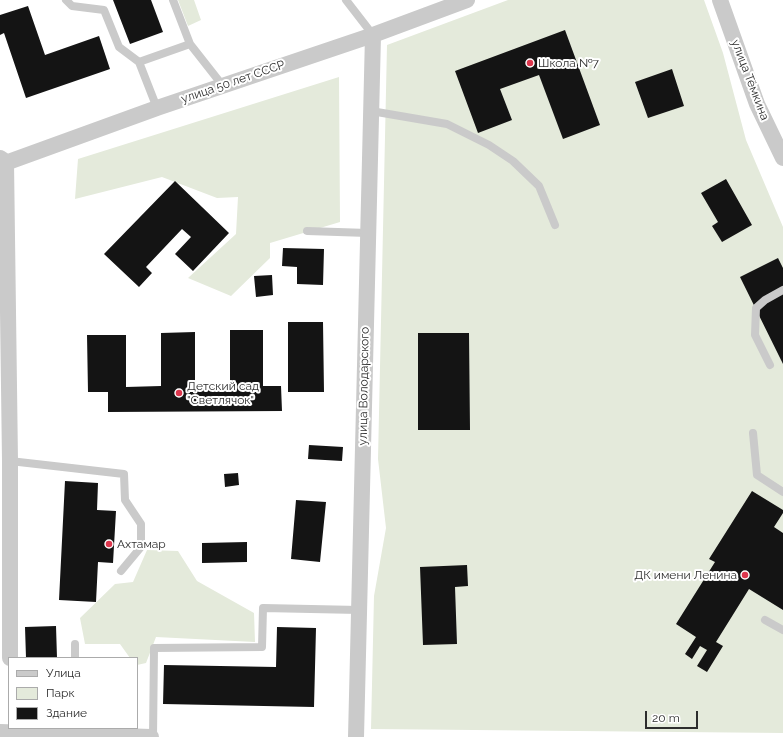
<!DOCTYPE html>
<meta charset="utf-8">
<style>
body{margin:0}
#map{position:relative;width:783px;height:737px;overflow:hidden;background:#fff;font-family:Raleway,sans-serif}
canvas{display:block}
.legend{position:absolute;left:8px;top:657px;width:130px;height:72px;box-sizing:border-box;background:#fff;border:1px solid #ababab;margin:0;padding:5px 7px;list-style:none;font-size:12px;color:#2d2d2d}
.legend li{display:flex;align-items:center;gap:8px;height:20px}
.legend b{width:20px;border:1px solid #ababab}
.scale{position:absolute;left:645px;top:711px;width:53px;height:18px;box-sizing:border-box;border:2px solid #2d2d2d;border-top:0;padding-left:5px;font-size:12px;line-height:14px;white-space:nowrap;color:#2d2d2d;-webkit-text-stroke:3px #fff;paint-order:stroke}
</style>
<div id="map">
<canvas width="783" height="737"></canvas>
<ul class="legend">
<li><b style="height:5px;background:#cacaca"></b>Улица</li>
<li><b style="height:11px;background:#e4eadb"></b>Парк</li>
<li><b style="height:11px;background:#141414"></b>Здание</li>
</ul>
<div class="scale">20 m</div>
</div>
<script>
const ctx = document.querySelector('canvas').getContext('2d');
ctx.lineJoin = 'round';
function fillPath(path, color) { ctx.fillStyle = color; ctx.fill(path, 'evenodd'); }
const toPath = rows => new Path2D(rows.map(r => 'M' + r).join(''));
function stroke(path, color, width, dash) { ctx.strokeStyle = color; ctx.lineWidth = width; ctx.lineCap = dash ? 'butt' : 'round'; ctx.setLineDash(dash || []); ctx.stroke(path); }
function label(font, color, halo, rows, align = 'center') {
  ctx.font = font + ' Raleway,sans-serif'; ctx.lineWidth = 4; ctx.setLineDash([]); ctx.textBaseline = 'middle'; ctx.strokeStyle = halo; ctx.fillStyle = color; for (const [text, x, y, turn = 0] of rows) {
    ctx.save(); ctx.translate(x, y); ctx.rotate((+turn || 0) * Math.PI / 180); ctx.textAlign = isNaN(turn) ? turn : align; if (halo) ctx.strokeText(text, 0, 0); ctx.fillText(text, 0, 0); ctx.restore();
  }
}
fillPath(toPath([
 [178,0,194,0,201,20,188,26],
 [508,0,704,0,723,53,746,140,783,227,783,733,371,729,374,596,386,528,378,459,387,45],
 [339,77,340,222,270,243,270,258,231,296,188,278,236,234,238,197,217,198,162,177,75,199,78,159],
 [147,550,178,551,197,581,254,613,255,642,156,637,146,663,137,665,137,658,130,658,120,644,85,644,80,618,115,584,133,582]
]), '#e4eadb');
fillPath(toPath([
 [113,0,151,0,163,32,130,44],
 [28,6,45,55,99,36,110,69,26,98,4,33,0,35,0,15],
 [565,30,600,125,563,139,539,75,500,89,512,120,478,133,455,71],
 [672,69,684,106,648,118,635,82],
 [726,179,752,225,722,242,712,226,718,222,701,193],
 [175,181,229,233,193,271,175,254,191,237,182,229,146,267,152,273,139,287,104,254],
 [283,248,324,249,323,285,297,284,297,267,282,266],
 [778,258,783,268,783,364,740,277],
 [272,275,273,295,256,297,254,276],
 [288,322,323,322,324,392,288,392],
 [230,330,263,330,263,386,281,386,282,411,108,412,108,392,88,392,87,335,126,335,126,387,161,386,161,333,195,332,195,387,230,387],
 [418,333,469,333,470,430,418,430],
 [309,445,343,447,342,461,308,459],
 [238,473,239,485,225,487,224,474],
 [65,481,98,483,97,510,116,511,113,563,98,562,96,602,59,600],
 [752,491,783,510,783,513,774,527,783,533,783,610,749,589,716,642,723,646,707,672,697,666,707,650,700,646,692,659,685,654,696,637,676,624,715,562,709,559],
 [296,500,326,502,320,562,291,559],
 [247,542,247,562,202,563,202,543],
 [467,565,468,586,455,587,457,644,423,645,420,567],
 [56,626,57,658,26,658,25,627],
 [277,627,316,628,314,707,163,704,164,665,276,667]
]), '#141414');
stroke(toPath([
 [66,0,72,6,104,10,119,47,139,62,157,108],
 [173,0,190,44,223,86],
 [346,0,373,35],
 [139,62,190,44],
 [371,111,447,124,489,145,513,161,539,186,555,225],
 [307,231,368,233],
 [770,365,755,335,756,308,765,300,783,290],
 [753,433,757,475,783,492],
 [10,461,124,474,125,500,141,524,141,547,121,571],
 [765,620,783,630],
 [75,644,75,658],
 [153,737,154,648,262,647,263,608,359,610]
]), '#cacaca', 8);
stroke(toPath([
 [720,0,757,104,783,158],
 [0,158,6,162,10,461,10,658],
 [0,165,157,108,373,35,467,0],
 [0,732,151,737],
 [356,737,373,35]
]), '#cacaca', 16);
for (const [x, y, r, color] of [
 [530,63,4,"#dd364d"],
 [179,393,4,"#dd364d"],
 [109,544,4,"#dd364d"],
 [745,575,4,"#dd364d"]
]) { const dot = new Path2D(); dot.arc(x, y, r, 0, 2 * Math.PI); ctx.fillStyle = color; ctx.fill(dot); stroke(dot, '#fff', 1.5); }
label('12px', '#2d2d2d', '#fff', [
 ["Школа №7",538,63],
 ["Детский сад",187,386],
 ["\"Светлячок\"",187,400],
 ["Ахтамар",117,544],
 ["ДК имени Ленина",737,575,"right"]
], 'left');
label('12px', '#2d2d2d', '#fff', [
 ["улица Тёмкина",750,80,69],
 ["улица 50 лет СССР",233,82,-19],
 ["улица Володарского",364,386,-89]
]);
</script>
